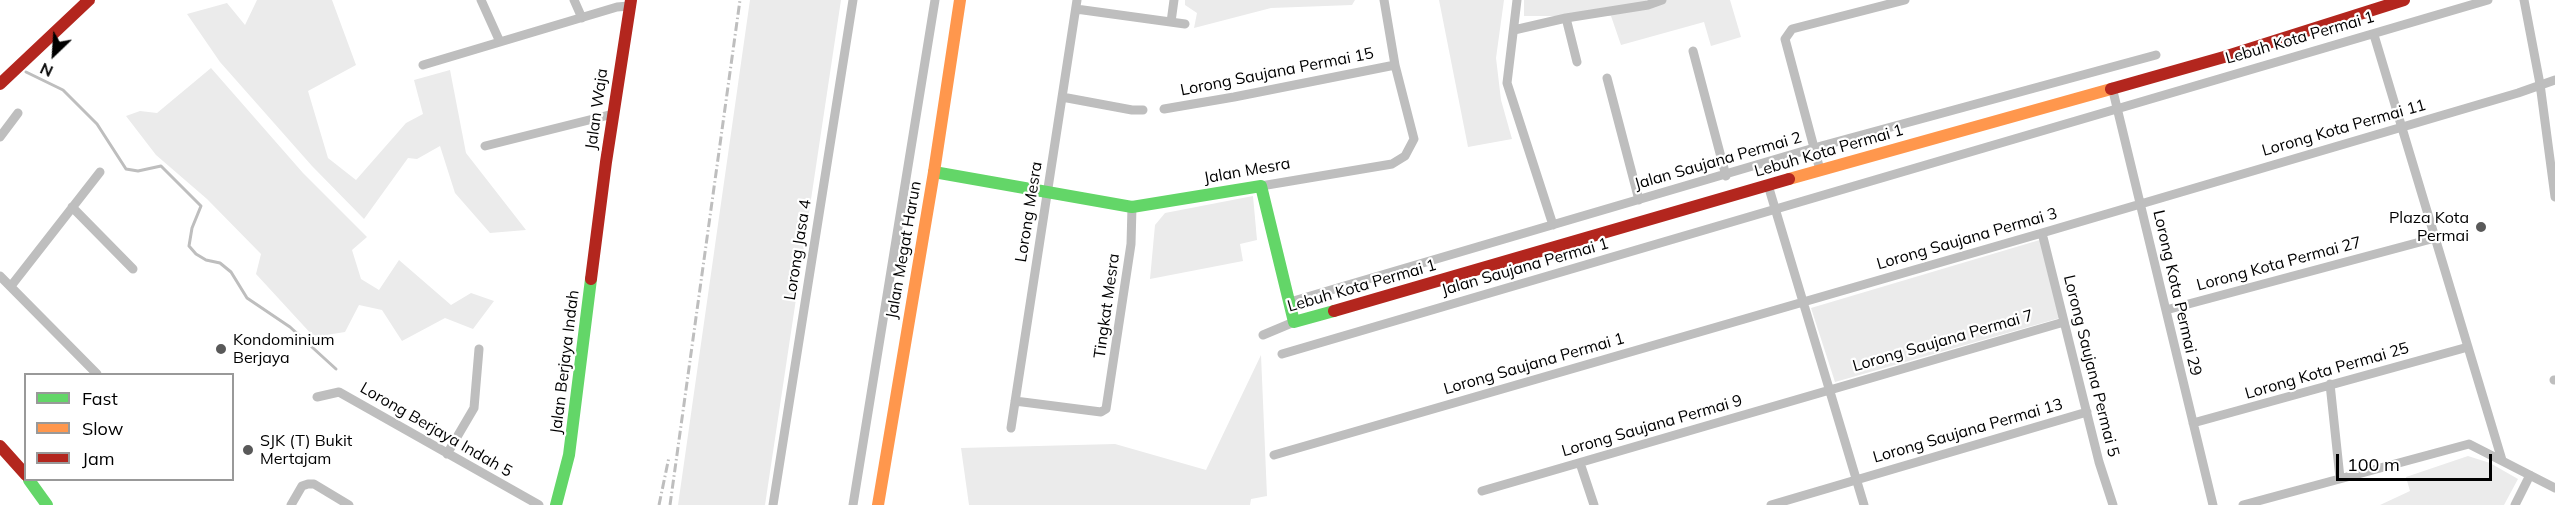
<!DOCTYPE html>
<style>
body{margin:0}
#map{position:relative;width:2555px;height:505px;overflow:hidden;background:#fff;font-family:Mulish,sans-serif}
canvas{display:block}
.legend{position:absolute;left:24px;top:373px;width:210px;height:108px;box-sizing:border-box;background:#fff;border:2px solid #999;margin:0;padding:8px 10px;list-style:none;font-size:18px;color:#000}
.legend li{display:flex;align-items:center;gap:12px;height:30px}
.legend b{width:30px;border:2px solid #999}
.north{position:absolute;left:24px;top:24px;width:60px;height:60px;-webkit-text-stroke:4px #fff;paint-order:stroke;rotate:205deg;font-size:16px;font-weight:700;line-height:24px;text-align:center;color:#000}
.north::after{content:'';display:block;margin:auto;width:21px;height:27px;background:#000;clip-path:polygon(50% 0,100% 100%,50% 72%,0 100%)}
.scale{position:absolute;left:2336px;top:454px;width:156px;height:27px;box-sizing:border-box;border:3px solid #000;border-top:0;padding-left:8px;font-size:18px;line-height:21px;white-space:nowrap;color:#000;-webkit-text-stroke:4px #fff;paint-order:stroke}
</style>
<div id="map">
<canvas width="2555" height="505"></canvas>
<ul class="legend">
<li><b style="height:8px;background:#63d668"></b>Fast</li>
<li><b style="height:8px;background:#ff974d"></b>Slow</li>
<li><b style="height:8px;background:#b3261e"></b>Jam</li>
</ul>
<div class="north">N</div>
<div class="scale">100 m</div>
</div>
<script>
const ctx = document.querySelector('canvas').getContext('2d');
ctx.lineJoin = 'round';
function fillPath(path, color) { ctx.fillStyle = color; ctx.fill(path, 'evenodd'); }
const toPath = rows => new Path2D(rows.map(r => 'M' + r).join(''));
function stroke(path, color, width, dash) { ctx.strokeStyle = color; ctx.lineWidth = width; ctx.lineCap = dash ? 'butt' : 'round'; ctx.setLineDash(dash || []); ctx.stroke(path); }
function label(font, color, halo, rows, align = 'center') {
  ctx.font = font + ' Mulish,sans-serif'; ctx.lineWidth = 4.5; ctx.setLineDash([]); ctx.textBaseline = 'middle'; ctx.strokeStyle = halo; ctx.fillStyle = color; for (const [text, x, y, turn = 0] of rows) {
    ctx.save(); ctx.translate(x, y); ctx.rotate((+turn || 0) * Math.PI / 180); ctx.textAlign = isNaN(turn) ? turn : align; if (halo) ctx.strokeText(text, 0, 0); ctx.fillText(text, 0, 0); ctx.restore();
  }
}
fillPath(toPath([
 [257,0,332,0,356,65,308,91,328,158,356,180,406,123,423,114,414,80,450,70,466,153,526,230,490,233,455,193,440,146,417,159,408,158,364,219,312,166,220,62,187,14,227,3,245,25],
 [750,0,841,0,765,505,678,505],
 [1185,0,1355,0,1352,5,1271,8,1194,28,1197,13,1185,5],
 [1439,0,1504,0,1496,58,1501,100,1512,139,1468,147],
 [1524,0,1730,0,1741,37,1711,46,1704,22,1621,45,1611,16,1524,16],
 [211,68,303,173,367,237,352,250,361,279,379,290,399,260,451,305,471,293,494,301,473,329,445,318,402,341,382,310,359,305,345,332,314,337,256,274,261,254,207,199,156,155,126,116,140,111,157,113],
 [1253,196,1257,240,1240,244,1243,261,1150,279,1155,225,1165,213],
 [2043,239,2067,316,1835,382,1811,308],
 [1261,355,1267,496,1251,499,1250,505,969,505,961,448,1115,444,1206,470],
 [2468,456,2490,463,2518,479,2504,505,2380,505,2410,491,2406,477]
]), '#ebebeb');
stroke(toPath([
 [26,72,63,90,97,124,126,169,138,171,161,166,201,206,192,228,189,246,196,254,206,260,220,263,231,272,247,298,290,327,336,369]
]), '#bebebe', 3);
stroke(toPath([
 [481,0,500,42],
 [574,0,582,18],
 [1517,0,1507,83,1553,225],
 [2524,0,2540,84,2555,197],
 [1076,9,1185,24],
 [1566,18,1648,5,1662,0],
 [1171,22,1174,0],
 [1514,30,1566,18,1577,62],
 [2374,35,2502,460],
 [1693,51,1726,176],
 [423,65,617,7,629,6],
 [1607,78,1639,200],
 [2112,87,2213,505],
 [1062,97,1132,110,1143,110],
 [1164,109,1234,97,1395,65],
 [0,137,18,113],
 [485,146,613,114],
 [1820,170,1785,39,1792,29,1905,0],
 [1768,185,1864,505],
 [1261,186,1392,164,1405,156,1414,139,1395,65,1384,0],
 [72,207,133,269],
 [2042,233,2099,462,2113,505],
 [0,276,97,374],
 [11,286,100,172],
 [1290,302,1814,148,2156,55],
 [2166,310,2435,238],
 [1263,335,1294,322],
 [1282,354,2488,0],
 [2554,380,2555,380],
 [2330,384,2340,478],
 [317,397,339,392,539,505],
 [1015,401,1101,412,1106,409,1131,244,1132,207],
 [2193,423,2468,347],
 [1011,428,1077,0],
 [447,454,474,408,479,349],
 [1274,455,2042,233,2518,93,2555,80],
 [1580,463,1594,505],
 [1482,491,2064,322],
 [291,505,302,486,308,484,314,484,349,505],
 [773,505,853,0],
 [853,505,935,0],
 [1771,505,2087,412],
 [2243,505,2469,444,2555,488],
 [2515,505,2530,475]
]), '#bebebe', 9);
stroke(toPath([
 [934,172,1132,207,1261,186,1294,322,1334,311],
 [29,480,47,505],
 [556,505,569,455,591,279]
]), '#63d668', 12);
stroke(toPath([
 [1789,179,2111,89],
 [878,505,934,172,960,0]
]), '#ff974d', 12);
stroke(toPath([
 [0,84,89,0],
 [2111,89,2224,57,2404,0],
 [591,279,606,162,631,0],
 [1334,311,1789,179],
 [0,446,26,475]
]), '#b3261e', 12);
stroke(toPath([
 [659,505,669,457],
 [670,505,740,0]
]), '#bebebe', 3, [9, 3, 1.5, 3]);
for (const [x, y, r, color] of [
 [2481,227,6,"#595959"],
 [221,349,6,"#595959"],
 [248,450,6,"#595959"]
]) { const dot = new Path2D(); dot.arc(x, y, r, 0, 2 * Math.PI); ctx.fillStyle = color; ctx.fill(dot); stroke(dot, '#fff', 2); }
label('16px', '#000', '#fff', [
 ["Lebuh Kota Permai 1",2300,38,-16],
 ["Lorong Saujana Permai 15",1277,72,-11],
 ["Jalan Waja",597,109,-82],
 ["Lorong Kota Permai 11",2344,128,-16],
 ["Lebuh Kota Permai 1",1829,151,-16],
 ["Jalan Saujana Permai 2",1718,161,-16],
 ["Jalan Mesra",1247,171,-10],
 ["Lorong Mesra",1029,212,-81],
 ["Lorong Saujana Permai 3",1967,239,-16],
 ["Lorong Jasa 4",798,250,-81],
 ["Jalan Megat Harun",904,250,-80],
 ["Lorong Kota Permai 27",2279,264,-15],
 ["Jalan Saujana Permai 1",1525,267,-16],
 ["Lebuh Kota Permai 1",1362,286,-16],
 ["Lorong Kota Permai 29",2177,293,77],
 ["Tingkat Mesra",1107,306,-82],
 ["Lorong Saujana Permai 7",1943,341,-16],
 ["Jalan Berjaya Indah",565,362,-83],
 ["Lorong Saujana Permai 1",1534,364,-16],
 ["Lorong Saujana Permai 5",2091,366,76],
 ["Lorong Kota Permai 25",2327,371,-16],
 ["Lorong Saujana Permai 9",1652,426,-16],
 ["Lorong Berjaya Indah 5",436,430,30],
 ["Lorong Saujana Permai 13",1968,431,-16]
]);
label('16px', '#000', '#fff', [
 ["Plaza Kota",2469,218,"right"],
 ["Permai",2469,236,"right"],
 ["Kondominium",233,340],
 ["Berjaya",233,358],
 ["SJK (T) Bukit",260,441],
 ["Mertajam",260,459]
], 'left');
</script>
